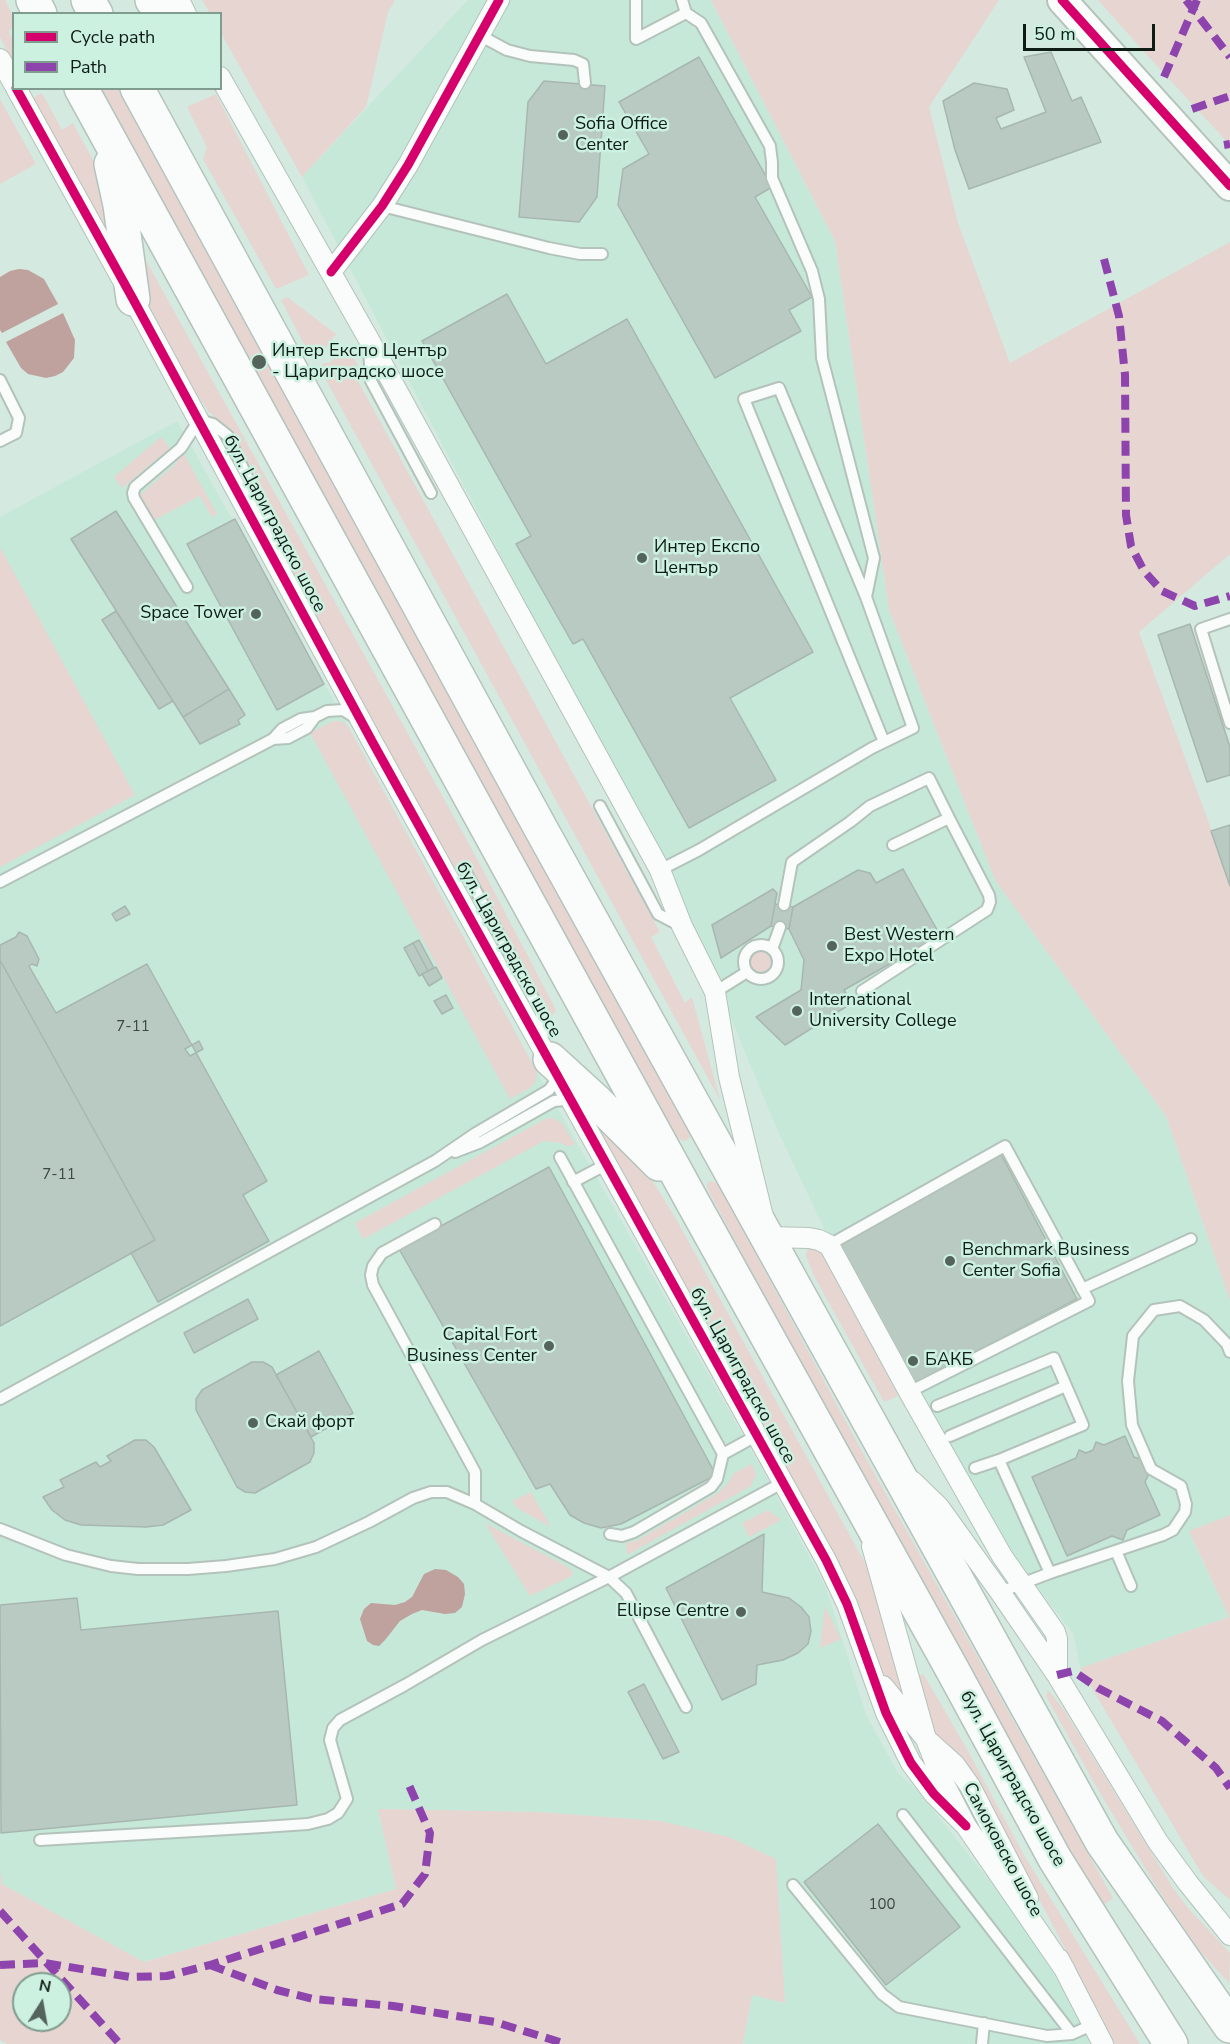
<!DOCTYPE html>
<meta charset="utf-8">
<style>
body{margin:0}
#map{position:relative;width:1230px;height:2044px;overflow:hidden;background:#d4e9df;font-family:"Nunito Sans",sans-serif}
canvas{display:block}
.legend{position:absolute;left:12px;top:12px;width:210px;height:78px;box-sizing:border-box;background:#ccf1e0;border:2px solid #809c8f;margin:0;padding:8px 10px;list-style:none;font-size:18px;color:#0f1c16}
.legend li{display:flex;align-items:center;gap:12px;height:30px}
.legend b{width:30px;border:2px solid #809c8f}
.north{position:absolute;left:12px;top:1972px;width:60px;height:60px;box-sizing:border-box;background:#ccf1e0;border:2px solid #809c8f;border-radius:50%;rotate:11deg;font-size:16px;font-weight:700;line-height:24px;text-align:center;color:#0f1c16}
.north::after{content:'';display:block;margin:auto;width:21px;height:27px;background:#54645c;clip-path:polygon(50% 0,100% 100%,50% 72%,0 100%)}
.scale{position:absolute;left:1023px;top:24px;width:132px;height:27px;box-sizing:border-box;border:3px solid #0f1c16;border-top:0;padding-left:8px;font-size:18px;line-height:21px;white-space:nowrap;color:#0f1c16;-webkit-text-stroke:4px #ccf1e0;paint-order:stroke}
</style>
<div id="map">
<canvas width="1230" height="2044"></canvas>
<ul class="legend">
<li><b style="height:8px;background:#d6006c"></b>Cycle path</li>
<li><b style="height:8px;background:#8e44ad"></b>Path</li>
</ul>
<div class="north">N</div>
<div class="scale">50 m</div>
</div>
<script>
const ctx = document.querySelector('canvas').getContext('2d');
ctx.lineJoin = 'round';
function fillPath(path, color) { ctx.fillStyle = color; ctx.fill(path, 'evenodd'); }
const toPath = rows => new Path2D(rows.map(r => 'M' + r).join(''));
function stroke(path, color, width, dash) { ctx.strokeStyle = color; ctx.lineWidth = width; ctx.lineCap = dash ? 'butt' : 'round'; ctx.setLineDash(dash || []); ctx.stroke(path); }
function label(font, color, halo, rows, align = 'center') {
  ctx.font = font + ' "Nunito Sans",sans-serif'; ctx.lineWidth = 5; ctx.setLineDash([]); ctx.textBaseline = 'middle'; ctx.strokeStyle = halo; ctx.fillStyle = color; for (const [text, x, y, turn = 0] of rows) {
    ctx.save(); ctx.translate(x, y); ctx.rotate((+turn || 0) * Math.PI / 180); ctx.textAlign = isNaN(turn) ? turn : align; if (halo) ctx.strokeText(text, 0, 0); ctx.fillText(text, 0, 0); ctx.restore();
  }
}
fillPath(toPath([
 [468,0,711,0,835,241,889,610,995,880,1166,1116,1230,1301,1230,1515,1189,1532,1229,1617,1080,1668,1074,1635,1021,1566,830,1241,777,1129,684,905,302,177],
 [177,421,348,726,537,1072,767,1478,826,1588,866,1715,898,1773,917,1790,1020,1919,1075,2009,1090,2044,743,2044,752,1995,785,2003,660,1821,538,1812,378,1809,396,1889,143,1962,2,1884,0,1868,0,517]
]), '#c6e8d9');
fillPath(toPath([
 [0,0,5,0,13,16,13,27,9,31,13,40,13,62,0,37],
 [202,0,395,0,388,12,366,107,302,177,221,33,220,14,210,13],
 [711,0,999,0,929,107,958,223,1010,363,1230,242,1230,554,1139,632,1230,881,1230,1301,1166,1116,995,880,889,610,835,241],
 [1098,0,1230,0,1230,145,1147,55],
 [100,89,118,89,690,1130,691,1135,687,1140,683,1141,677,1137],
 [42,93,62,130,73,123,103,179,114,244,83,192,33,98],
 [216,94,309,275,276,289,203,159,207,147,187,107],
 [0,99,36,164,0,184],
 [143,255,475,855,556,1010,551,1018,471,869,458,876,288,565,256,475,231,431,209,412,180,370,150,314,142,279],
 [287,297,336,334,314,363,281,300],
 [341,350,350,351,357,363,359,383,660,932,651,937,685,1003,692,997,720,1100,322,373,320,367,324,363,330,363],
 [161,437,170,448,122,488,114,477],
 [183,452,217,514,212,517,200,496,154,520,139,496,177,463,176,459],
 [0,547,135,795,0,867],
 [333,721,341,721,348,726,537,1072,536,1081,530,1088,510,1099,310,733],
 '750 961a11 11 0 1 1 22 0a11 11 0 1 1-22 0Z',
 [590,1108,621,1141,655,1185,676,1219,871,1574,905,1701,896,1699,602,1135],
 [553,1118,562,1123,575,1144,569,1147,561,1143,544,1141,363,1239,355,1223,545,1119],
 [711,1181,718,1184,859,1446,1113,1898,1102,1906,1060,1835,798,1359,707,1188,707,1184],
 [808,1246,821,1250,827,1257,898,1396,884,1402,814,1276,806,1256],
 [752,1464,756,1474,751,1486,627,1555,626,1543,636,1541,718,1493,729,1482,734,1473],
 [531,1492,551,1527,517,1508,512,1501],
 [768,1510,781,1520,749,1537,742,1523],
 [1230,1515,1230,1900,1203,1876,1080,1668,1229,1617,1189,1531],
 [485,1523,568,1567,573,1572,572,1576,530,1596],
 [825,1606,841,1639,820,1648],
 [921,1674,924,1675,964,1744,1025,1857,1140,2044,1115,2044,980,1786,931,1730,918,1679],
 [1048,1690,1064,1710,1173,1888,1188,1908,1230,1953,1229,1983,1199,1950,1157,1888,1093,1781,1046,1696],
 [378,1809,538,1812,660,1821,729,1837,776,1859,785,2003,752,1995,743,2044,7,2044,0,2040,0,1868,2,1884,144,1962,396,1889],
 [24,1984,60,1984,60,2020,24,2020]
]), '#e7d5d1');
fillPath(toPath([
 [19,269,28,270,44,279,58,304,2,333,0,330,0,277,10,271],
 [63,313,75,340,74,358,63,372,55,376,46,378,28,374,21,368,6,342],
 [435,1569,446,1570,458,1577,464,1584,465,1594,462,1607,455,1613,445,1614,422,1610,412,1614,400,1621,385,1640,379,1646,373,1645,367,1641,360,1619,364,1609,371,1603,395,1605,405,1602,412,1597,424,1574]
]), '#bfa19e');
const building = toPath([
 [1051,52,1072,101,1081,97,1101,142,969,189,955,150,943,101,974,83,1007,89,1014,110,996,118,1001,129,1046,112,1024,57,1051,52],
 [699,57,772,187,755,197,812,297,789,310,801,331,715,378,618,205,623,169,649,154,619,102,699,57],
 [544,81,605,86,597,197,579,222,519,217,528,102,544,81],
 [507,294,546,364,627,319,813,652,730,698,776,780,689,828,583,639,573,644,516,544,531,536,422,341,507,294],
 [116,511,229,689,183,717,71,539,116,511],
 [235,519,324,684,277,710,187,544,235,519],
 [116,611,173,701,159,709,102,620,116,611],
 [1190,624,1230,747,1230,775,1207,782,1158,635,1190,624],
 [229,689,245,715,238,720,240,724,200,744,183,717,229,689],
 [1230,825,1230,886,1211,831,1230,825],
 [903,869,940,935,844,990,852,1003,785,1045,756,1017,801,990,804,960,789,929,793,907,858,870,870,873,876,883,903,869],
 [773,889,777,893,771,926,721,958,712,925,773,889],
 [775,904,793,907,789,929,771,926,775,904],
 [125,906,130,914,116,921,112,914,125,906],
 [19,932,27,936,39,959,37,966,32,964,29,966,56,1013,147,964,267,1181,243,1195,269,1241,158,1302,131,1253,155,1240,0,960,0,945,16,937,19,932],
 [419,940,434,968,428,971,413,943,419,940],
 [413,943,428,971,419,976,404,948,413,943],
 [0,960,155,1240,0,1326,0,960],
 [436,967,442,978,429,986,422,974,436,967],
 [446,995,453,1008,442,1014,434,1001,446,995],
 [199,1041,203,1049,190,1056,185,1049,199,1041],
 [1001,1154,1077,1299,910,1386,835,1245,1001,1154],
 [549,1167,716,1475,621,1524,601,1528,584,1523,570,1515,550,1484,536,1489,399,1249,549,1167],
 [248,1299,258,1319,194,1353,184,1333,248,1299],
 [319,1351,353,1413,311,1437,276,1375,319,1351],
 [252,1362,263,1362,272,1367,314,1443,314,1453,310,1462,255,1493,245,1492,237,1487,196,1410,196,1399,202,1390,252,1362],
 [1125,1436,1134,1457,1140,1459,1148,1476,1145,1482,1160,1515,1127,1530,1123,1540,1112,1536,1067,1556,1032,1477,1076,1458,1079,1450,1086,1453,1093,1450,1096,1442,1104,1445,1125,1436],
 [135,1440,146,1440,154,1447,191,1510,163,1525,146,1527,81,1525,65,1520,52,1510,43,1497,64,1487,60,1480,96,1462,100,1467,111,1461,107,1456,135,1440],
 [764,1534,762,1592,789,1598,801,1607,809,1617,811,1631,808,1644,798,1653,783,1660,757,1665,756,1684,722,1700,666,1588,764,1534],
 [77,1598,81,1630,278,1611,297,1805,1,1833,0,1605,77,1598],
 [644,1684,679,1752,663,1759,628,1692,644,1684],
 [878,1824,960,1927,886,1985,804,1882,878,1824]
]);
fillPath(building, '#b9cac2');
stroke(building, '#a7b7b0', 1.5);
const lane = toPath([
 [636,0,636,39,686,13,682,0],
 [481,36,507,50,530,56,574,60,583,64,585,83],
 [382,206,549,248,580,254,602,254],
 [369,349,371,381,431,493],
 [0,380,19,418,16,433,0,441],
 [187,587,134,498,133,493,135,487,181,448,199,420,213,424,228,436,288,565],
 [866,597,779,388,744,399,884,742],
 [1230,619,1201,629,1230,723],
 [273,739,282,729,301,719,315,717,327,711,343,710,356,718],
 [600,806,658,914,681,926],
 [660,870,699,850,872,748,913,728,866,597,874,558,822,358,819,299,812,271,772,178,772,162,770,146,701,23,686,13],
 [467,874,541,1013,543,1040],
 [0,882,273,739,288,738,307,728,315,717],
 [784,905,792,862,850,822,870,806,929,778,949,818,893,845],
 '744 962a17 17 0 1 1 34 0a17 17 0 1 1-34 0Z',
 [772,949,780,927],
 [862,991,987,910,990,902,989,895,949,818],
 [715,992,747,972],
 [455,1152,481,1142,554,1101,565,1100,572,1104],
 [560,1157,723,1454,756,1436],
 [573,1182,607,1164],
 [435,1224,382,1253,373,1266,371,1275,373,1285,475,1472,475,1504],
 [829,1245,1005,1146,1089,1301,909,1392],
 [1082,1289,1191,1239],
 [0,1399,435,1161,476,1133,549,1090,555,1082,556,1075],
 [937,1406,1054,1358,1083,1425,999,1460,1050,1573,1000,1592],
 [950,1436,1066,1386],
 [975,1468,999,1460],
 [0,1529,66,1555,111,1566,138,1569,188,1569,226,1566,275,1559,316,1547,369,1522,413,1498,431,1492,447,1492,475,1504,521,1531,609,1577,782,1483],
 [610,1534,622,1536,634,1532,711,1487,717,1479,723,1454],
 [1116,1551,1131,1586],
 [1050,1573,1163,1535,1173,1530,1185,1512,1186,1504,1181,1486,1151,1469,1132,1425,1128,1381,1133,1336,1154,1310,1180,1306,1204,1320,1227,1344,1230,1352],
 [903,1815,1072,2034],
 [40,1840,263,1827,308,1824,328,1819,338,1813,347,1799,330,1740,333,1728,340,1720,405,1685,482,1640,609,1577,626,1593,686,1707],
 [793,1885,882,1994,899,2007,1047,2036,1072,2034,1094,2024],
 [982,2044,984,2023]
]);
const street = toPath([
 [179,0,186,14],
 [0,59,14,84],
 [220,77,368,338,660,870,682,926,715,992,729,1077,768,1237,809,1238,819,1240,829,1245,909,1392,1002,1556,1055,1632,1057,1639,1057,1675],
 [16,88,133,299,373,743,826,1560,847,1604,886,1713,911,1763,934,1794,966,1826],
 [331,272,382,206,408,165,499,0],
 [912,1481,939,1507,1000,1592,1057,1675,1158,1842,1188,1883,1230,1935],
 [872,1546,926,1739,942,1780,966,1826,1065,1970],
 [883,1686,926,1739,955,1765,970,1786,1028,1898],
 [1059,1959,1103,2044]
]);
const secondary = toPath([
 [1062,0,1230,186]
]);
const highway = toPath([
 [33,0,40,14],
 [88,0,96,14],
 [152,0,167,14],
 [81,88,692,1201,952,1669,1055,1859,1171,2044],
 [137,88,541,829,1102,1842,1230,2026],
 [111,164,120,205,133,299],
 [550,1059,596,1101,659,1164]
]);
stroke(lane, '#b3c3bb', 14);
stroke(street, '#b3c3bb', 22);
stroke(secondary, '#b3c3bb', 32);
stroke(highway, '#b3c3bb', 36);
stroke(lane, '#f9fcfa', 10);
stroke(street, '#f9fcfa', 20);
stroke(secondary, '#f9fcfa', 28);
stroke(highway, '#f9fcfa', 33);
stroke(toPath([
 [1186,0,1230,57],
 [1164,77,1197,0],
 [1192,109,1230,96],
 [1224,145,1230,144],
 [1104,259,1119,316,1125,375,1126,515,1131,546,1144,571,1162,591,1195,606,1230,596],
 [1057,1675,1073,1671,1098,1688,1162,1721,1216,1768,1230,1788],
 [0,1911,120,2044],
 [0,1965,45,1963,130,1977,167,1976,210,1965,402,1904,425,1874,430,1833,408,1783],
 [210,1965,277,1990,313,1999,393,2006,495,2022,566,2044]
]), '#8e44ad', 8, [15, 8]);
stroke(toPath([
 [1062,0,1230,186],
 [16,88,133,299,373,743,826,1560,847,1604,886,1713,911,1763,934,1794,966,1826],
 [331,272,382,206,408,165,499,0]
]), '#d6006c', 9);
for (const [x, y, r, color] of [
 [563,135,6,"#54645c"],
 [259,362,8,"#54645c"],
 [642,558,6,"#54645c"],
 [256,614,6,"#54645c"],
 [832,946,6,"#54645c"],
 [797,1011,6,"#54645c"],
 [950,1261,6,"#54645c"],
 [549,1346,6,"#54645c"],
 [913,1361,6,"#54645c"],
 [253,1423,6,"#54645c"],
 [741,1612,6,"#54645c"]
]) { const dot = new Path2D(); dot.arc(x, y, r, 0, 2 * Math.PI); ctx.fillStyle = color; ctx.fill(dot); stroke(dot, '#ccf1e0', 2); }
label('15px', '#3a4841', null, [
 ["7-11",133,1027],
 ["7-11",59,1175],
 ["100",882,1905]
]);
label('18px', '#0f1c16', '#ccf1e0', [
 ["Sofia Office",575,125],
 ["Center",575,146],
 ["Интер Експо Център",272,352],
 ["- Цариградско шосе",272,373],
 ["Интер Експо",654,548],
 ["Център",654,569],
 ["Space Tower",244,614,"right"],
 ["Best Western",844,936],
 ["Expo Hotel",844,957],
 ["International",809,1001],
 ["University College",809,1022],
 ["Benchmark Business",962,1251],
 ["Center Sofia",962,1272],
 ["Capital Fort",537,1336,"right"],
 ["Business Center",537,1357,"right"],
 ["БАКБ",925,1361],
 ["Скай форт",265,1423],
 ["Ellipse Centre",729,1612,"right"]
], 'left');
label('18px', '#0f1c16', '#ccf1e0', [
 ["бул. Цариградско шосе",274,524,62],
 ["бул. Цариградско шосе",508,950,61],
 ["бул. Цариградско шосе",742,1376,61],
 ["бул. Цариградско шосе",1012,1779,61],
 ["Самоковско шосе",1002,1850,62]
]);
</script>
